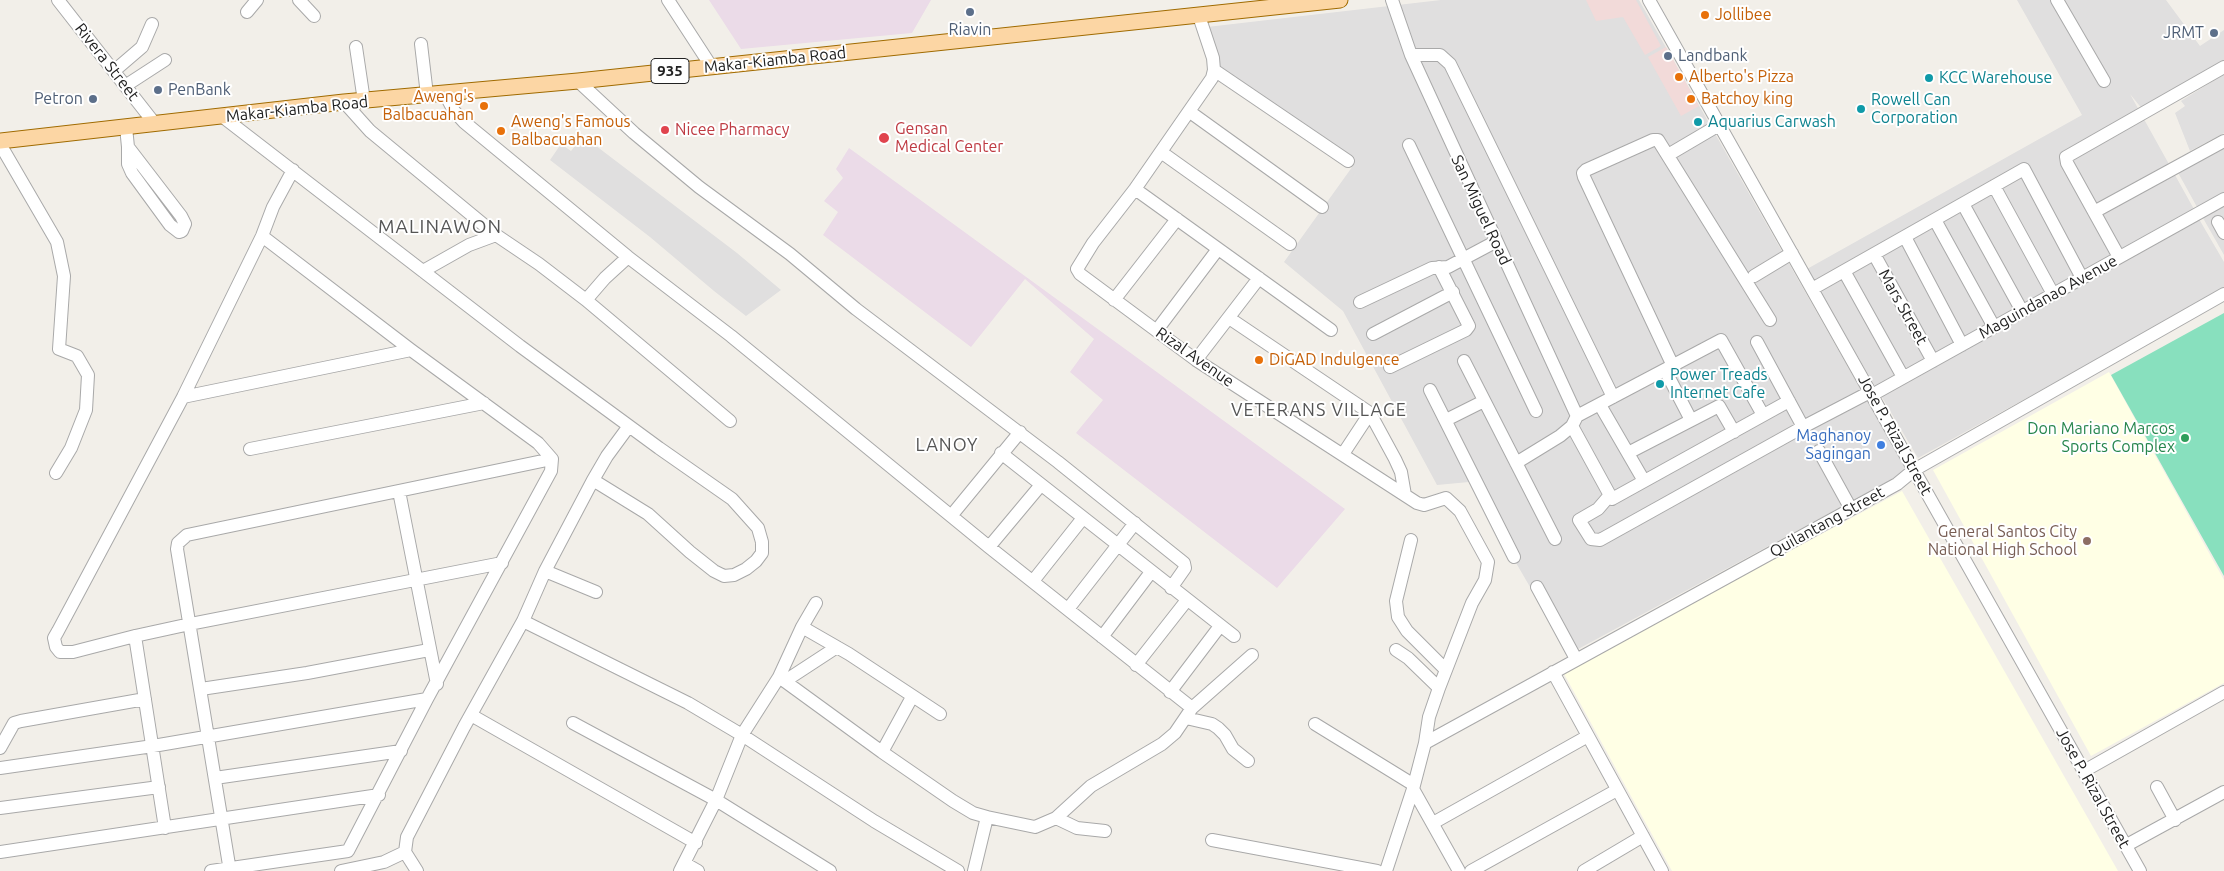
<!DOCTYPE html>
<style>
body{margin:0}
canvas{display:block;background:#f2efe9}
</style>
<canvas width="2224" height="871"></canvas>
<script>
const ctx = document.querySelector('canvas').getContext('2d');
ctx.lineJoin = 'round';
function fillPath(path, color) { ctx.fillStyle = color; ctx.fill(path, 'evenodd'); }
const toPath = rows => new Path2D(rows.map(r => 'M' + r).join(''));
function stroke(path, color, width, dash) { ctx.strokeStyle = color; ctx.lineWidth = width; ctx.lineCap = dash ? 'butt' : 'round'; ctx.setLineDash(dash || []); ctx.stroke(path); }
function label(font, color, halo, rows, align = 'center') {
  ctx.font = font + ' Ubuntu,sans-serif'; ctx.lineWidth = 4; ctx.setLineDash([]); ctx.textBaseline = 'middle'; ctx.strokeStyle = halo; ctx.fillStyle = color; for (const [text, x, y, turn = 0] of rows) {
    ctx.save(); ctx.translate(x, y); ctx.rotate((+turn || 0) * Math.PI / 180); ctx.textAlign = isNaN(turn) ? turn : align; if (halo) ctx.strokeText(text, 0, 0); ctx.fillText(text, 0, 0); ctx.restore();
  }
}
fillPath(toPath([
 [1441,0,1639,0,1907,471,1569,654,1469,482,1437,485,1343,311,1284,262,1355,163,1219,69,1207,27],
 [2017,0,2166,0,2200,46,2224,30,2224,72,2143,110,2130,94,2195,211,1875,386,1807,269,2082,115],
 [2224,74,2224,133,2190,151,2175,113,2185,106,2181,101],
 [583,136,737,253,781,290,746,316,714,291,650,237,550,160,561,144,571,151],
 [2224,143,2224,192,2197,207,2176,169],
 [2224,197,2224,255,2199,211],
 [2199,219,2224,262,2224,289,1918,458,1880,394]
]), '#e0dfdf');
fillPath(toPath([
 [1586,0,1636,0,1661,46,1645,55,1623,17,1596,21],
 [1666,47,1699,106,1681,116,1648,57]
]), '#f2dad9');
fillPath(toPath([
 [709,0,931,0,912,33,741,49],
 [849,148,1345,509,1277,588,1076,433,1103,400,1070,372,1094,339,1025,279,971,347,823,235,838,212,824,201,843,178,836,169]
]), '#ebdbe8');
fillPath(toPath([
 [2109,372,2224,580,2224,683,2091,756,1933,470],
 [1902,491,2118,871,1672,871,1563,672]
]), '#ffffe5');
fillPath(toPath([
 [2224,313,2224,576,2111,375]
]), '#88e0be');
const minor = toPath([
 [58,0,155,124],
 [299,0,314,16],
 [668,0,711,66],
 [1392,0,1411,55,1577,416],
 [1649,0,2140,871],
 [2057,0,2104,81],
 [247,12,257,0],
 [1199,16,1213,58,1214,70,1212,78,1135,189,1093,243,1077,269,1080,274,1196,360,1417,503,1424,505,1446,498,1460,511,1488,562,1485,580,1472,603,1439,688,1429,717,1425,743,1413,789,1386,871],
 [421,44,427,95],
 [356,47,364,101],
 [1411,55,1440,55,1450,64,1613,397],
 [1214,70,1348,161],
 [114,71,142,47,152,24],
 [578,81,634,133,699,187,790,254,856,309,1058,462,1184,563,1185,568,1171,588],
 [125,86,165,60],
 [445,94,454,111,464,122,628,257,731,336,989,547,1192,708],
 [344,102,370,131,496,235,539,264,586,300],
 [1190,112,1322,207],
 [223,117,520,346,659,448,732,499,758,528,762,542,762,553,756,561,746,569,734,575,724,576,714,571,690,552,648,514,593,480],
 [126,127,128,147,181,216,185,224,182,231,179,232,170,225,132,173,128,164,128,147],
 [0,144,57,242,64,276,59,349,77,356,88,375,86,410,71,448,56,473],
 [1409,145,1536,411],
 [1161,152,1290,244],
 [1668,155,1719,125],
 [293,170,273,207,262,236,183,397,58,631,54,638,56,647,60,652,73,652,135,636,190,624,502,563],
 [1994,186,2053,294],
 [1135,189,1331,330],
 [1963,204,2022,311],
 [2094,212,2224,141],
 [1935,220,1994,327],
 [2218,222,2224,233],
 [1905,237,1962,345],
 [1874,254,1933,361],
 [628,257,605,278,586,300,730,421],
 [2119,257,2067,163,2066,157,2224,67],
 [423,271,469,245,496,235],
 [1844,271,1903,377],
 [1754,276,1792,253],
 [1812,289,2024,169,2082,278],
 [1114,300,1177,219],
 [1360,302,1432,268,1448,267,1495,242],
 [1229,318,1370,413,1395,459,1401,472,1405,495],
 [1157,330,1218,249],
 [1373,334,1453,292],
 [1757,342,1803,427],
 [1196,360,1259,278],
 [1464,361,1555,539],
 [1673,366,1584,177,1583,173,1586,170,1653,140,1658,140,1770,320],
 [1390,367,1466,330,1469,326,1439,267],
 [1665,370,1691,420],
 [1430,390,1514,557],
 [1872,395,2224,199],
 [183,397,411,350],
 [1600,405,1644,481],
 [1446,420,1484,401],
 [1572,426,1612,499,1789,401],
 [250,449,484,403],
 [1819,451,1851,509],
 [1001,453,1234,636],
 [1628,453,1719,406,1734,432],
 [1343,454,1370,413],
 [1516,463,1560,436,1572,426,1577,416,1721,340,1763,415],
 [399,491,437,684],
 [1610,495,1598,509,1579,520,1591,539,1600,540,1803,427,1870,392],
 [951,516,1020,432],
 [1411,540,1396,601,1398,617,1407,631,1446,670],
 [989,547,1040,486],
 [545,571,596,592],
 [1033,581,1083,518],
 [1537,587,1576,659],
 [1068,609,1135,523],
 [523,621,688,703,742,735,874,821,958,871],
 [802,627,849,654,940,714],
 [135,636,165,828],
 [1102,637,1151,572],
 [1396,650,1408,658,1439,688],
 [1136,665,1187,600],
 [1553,672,1662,871],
 [779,677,882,752,953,801,973,813,987,817],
 [785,681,837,647],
 [201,689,307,673,429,650],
 [1170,692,1220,626],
 [471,715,696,843],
 [1186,718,1212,724,1218,728,1225,735,1233,749,1248,761],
 [573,723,716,800,830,871],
 [1315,724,1414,785],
 [1425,743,1897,484,1914,470,2224,294],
 [0,748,14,723,21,721,145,699],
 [882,752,912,697],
 [0,768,153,746,427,699],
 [2084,771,2224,692],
 [215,778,401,751],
 [2157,787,2175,820],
 [1413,789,1459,871],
 [0,808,159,787],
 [1056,818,1077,828,1105,831],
 [1433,823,1588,736],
 [1212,840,1377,871],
 [2125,846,2224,792],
 [0,852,379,795],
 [684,863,698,871],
 [211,871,348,851,427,699,551,471,552,459,538,443,411,350,262,236],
 [230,871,177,549,178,543,187,535,552,459],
 [341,871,384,862,405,852],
 [417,871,405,852,407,837,464,727,523,621,545,571,593,480,607,456,629,426],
 [680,871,716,800,742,735,779,677,802,627,816,603],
 [974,871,987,817,1035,827,1056,818,1091,786,1162,744,1175,733,1192,708,1252,655],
 [1471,871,1617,790],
 [1584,871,1643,836]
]);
const major = toPath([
 [0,141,344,102,578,81,1340,0]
]);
stroke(minor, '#a9a9a9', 14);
stroke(major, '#a06b00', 17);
stroke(minor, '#fff', 12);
stroke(major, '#fcd6a4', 15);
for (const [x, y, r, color] of [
 [970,12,5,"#5c6f8a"],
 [1705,15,5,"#e8710a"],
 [2214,33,5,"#5c6f8a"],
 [1668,56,5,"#5c6f8a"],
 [1679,77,5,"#e8710a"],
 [1929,78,5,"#0f9aa8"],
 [158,90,5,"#5c6f8a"],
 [93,99,5,"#5c6f8a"],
 [1691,99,5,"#e8710a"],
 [484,106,5,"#e8710a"],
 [1861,109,5,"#0f9aa8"],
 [1698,122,5,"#0f9aa8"],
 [665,130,5,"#e0444e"],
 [501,131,5,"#e8710a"],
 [884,138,6,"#e0444e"],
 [1259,360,5,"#e8710a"],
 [1660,384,5,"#0f9aa8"],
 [2185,438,5,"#2e9e5b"],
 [1881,445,5,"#3f7fe0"],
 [2087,541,5,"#8d6e63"]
]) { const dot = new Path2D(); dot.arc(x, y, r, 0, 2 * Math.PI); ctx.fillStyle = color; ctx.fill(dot); stroke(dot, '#fff', 2); }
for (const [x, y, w] of [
 [670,71,38]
]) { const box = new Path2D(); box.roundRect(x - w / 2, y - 12.5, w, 25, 4); ctx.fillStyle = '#fff'; ctx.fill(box); stroke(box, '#222', 1); }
label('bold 15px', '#222', null, [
 ["935",670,71]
]);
label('16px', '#c56008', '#fff', [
 ["Jollibee",1715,15],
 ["Alberto's Pizza",1689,77],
 ["Aweng's",474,97,"right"],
 ["Balbacuahan",474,115,"right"],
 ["Batchoy king",1701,99],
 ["Aweng's Famous",511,122],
 ["Balbacuahan",511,140],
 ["DiGAD Indulgence",1269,360]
], 'left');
label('16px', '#4e5e75', '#fff', [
 ["Riavin",970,30,"center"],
 ["JRMT",2204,33],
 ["Landbank",1678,56,"left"],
 ["PenBank",168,90,"left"],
 ["Petron",83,99]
], 'right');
label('16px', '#222', '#fff', [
 ["Makar-Kiamba Road",775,60,-6],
 ["Rivera Street",107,62,52],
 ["Makar-Kiamba Road",297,109,-6],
 ["San Miguel Road",1481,210,65],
 ["Maguindanao Avenue",2048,297,-29],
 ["Mars Street",1903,307,61],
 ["Rizal Avenue",1195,357,35],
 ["Jose P. Rizal Street",1895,435,61],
 ["Quilantang Street",1827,522,-29],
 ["Jose P. Rizal Street",2093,788,61]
]);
label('16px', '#0d838f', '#fff', [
 ["KCC Warehouse",1939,78],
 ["Rowell Can",1871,100],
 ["Corporation",1871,118],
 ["Aquarius Carwash",1708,122],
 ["Power Treads",1670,375],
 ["Internet Cafe",1670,393]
], 'left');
label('16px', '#be3a42', '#fff', [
 ["Gensan",895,129],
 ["Medical Center",895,147],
 ["Nicee Pharmacy",675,130]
], 'left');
label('16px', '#27864d', '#fff', [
 ["Don Mariano Marcos",2175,429],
 ["Sports Complex",2175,447]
], 'right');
label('16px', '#366cbe', '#fff', [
 ["Maghanoy",1871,436],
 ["Sagingan",1871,454]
], 'right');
label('16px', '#785e54', '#fff', [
 ["General Santos City",2077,532],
 ["National High School",2077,550]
], 'right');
ctx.letterSpacing = '1px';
label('18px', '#555', '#fff', [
 ["VETERANS VILLAGE",1319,410],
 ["LANOY",947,445]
]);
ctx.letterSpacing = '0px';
ctx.letterSpacing = '1px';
label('19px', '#555', '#fff', [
 ["MALINAWON",440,227]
]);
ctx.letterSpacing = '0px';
</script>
